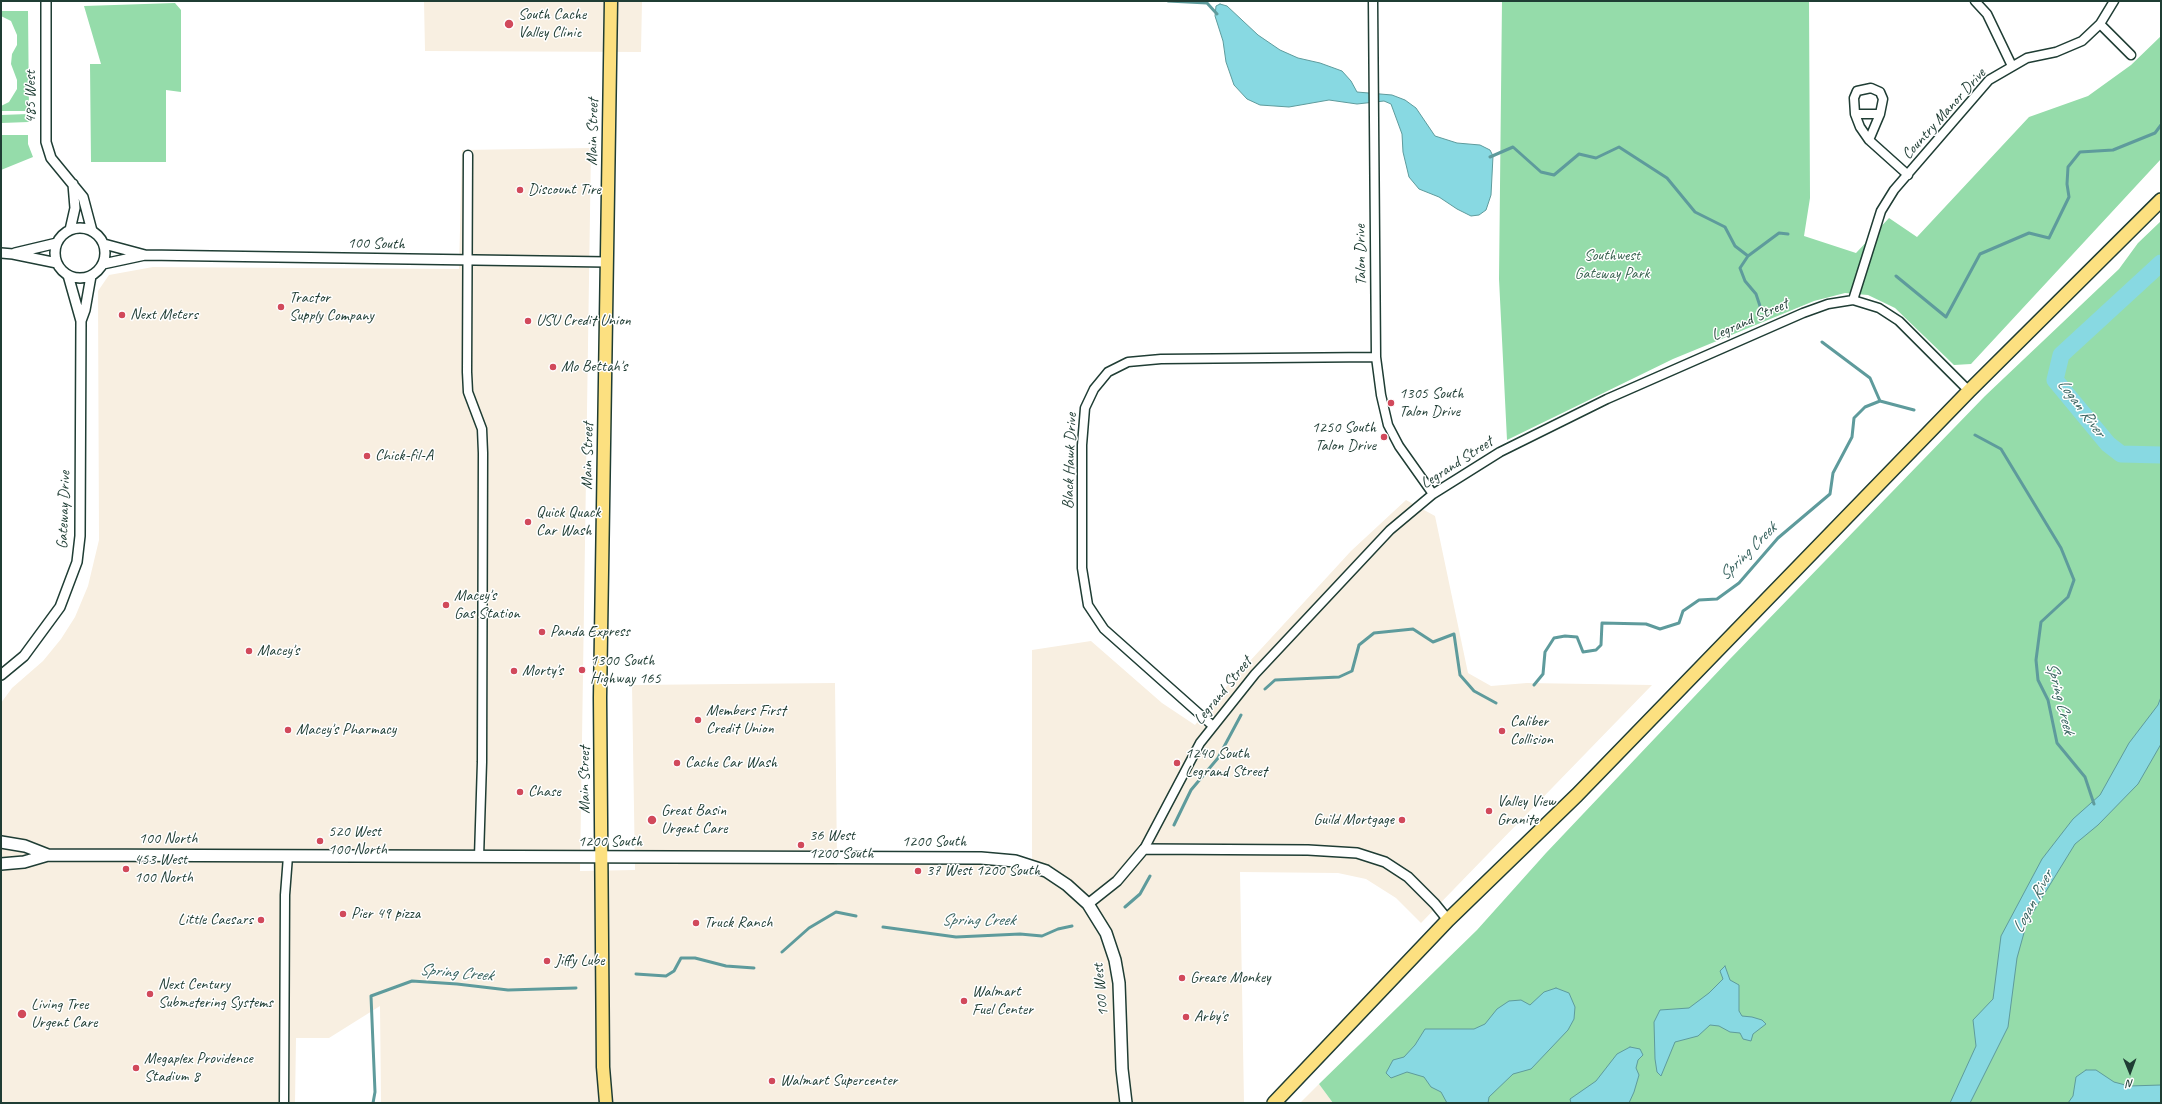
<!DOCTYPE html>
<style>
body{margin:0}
#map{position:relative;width:2162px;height:1104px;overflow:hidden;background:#fff;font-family:Caveat,sans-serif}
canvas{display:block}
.frame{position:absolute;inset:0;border:2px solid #1f3d34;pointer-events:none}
.north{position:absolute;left:2110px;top:1052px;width:40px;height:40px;-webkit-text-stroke:3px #fff;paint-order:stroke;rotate:179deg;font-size:11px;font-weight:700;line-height:16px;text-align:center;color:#1f3d34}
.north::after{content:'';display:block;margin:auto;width:14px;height:18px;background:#1f3d34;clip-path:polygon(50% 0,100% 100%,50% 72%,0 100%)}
</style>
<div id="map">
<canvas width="2162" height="1104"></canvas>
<div class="frame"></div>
<div class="north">N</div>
</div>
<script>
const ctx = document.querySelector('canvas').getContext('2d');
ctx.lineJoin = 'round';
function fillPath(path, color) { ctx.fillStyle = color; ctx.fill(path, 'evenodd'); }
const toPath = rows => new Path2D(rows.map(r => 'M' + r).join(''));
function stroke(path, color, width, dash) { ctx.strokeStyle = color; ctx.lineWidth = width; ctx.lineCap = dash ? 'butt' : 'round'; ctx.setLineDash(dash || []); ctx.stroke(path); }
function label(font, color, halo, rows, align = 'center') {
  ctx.font = font + ' Caveat,sans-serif'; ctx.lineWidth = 3; ctx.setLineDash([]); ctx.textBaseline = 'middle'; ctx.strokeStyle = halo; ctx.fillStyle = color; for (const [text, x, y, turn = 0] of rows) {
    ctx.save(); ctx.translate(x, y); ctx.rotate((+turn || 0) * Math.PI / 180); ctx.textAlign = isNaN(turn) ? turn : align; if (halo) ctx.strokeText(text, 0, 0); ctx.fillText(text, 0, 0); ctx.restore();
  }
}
fillPath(toPath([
 [424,1,642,1,641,52,425,51],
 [591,148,580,871,635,870,632,685,835,683,837,865,1032,861,1032,650,1091,641,1162,703,1195,725,1215,699,1351,551,1406,500,1435,516,1468,673,1491,686,1527,683,1652,685,1421,923,1396,898,1366,879,1338,873,1240,872,1244,1103,381,1103,380,1006,329,1038,296,1038,295,1103,1,1103,1,703,12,688,43,661,61,639,75,617,88,586,99,540,98,291,109,275,153,267,459,269,462,150],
 [1319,1084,1333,1103,1300,1103]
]), '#f8efe1');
fillPath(toPath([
 [1502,1,1809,1,1810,198,1804,236,1856,253,1889,218,1917,237,2029,117,2088,96,2131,65,2161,36,2161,159,1971,364,1954,365,1895,308,1868,295,1845,293,1814,301,1673,359,1507,440,1499,279],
 [175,3,181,10,181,92,166,90,166,162,91,162,90,64,101,64,84,6],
 [1,11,28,11,29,111,1,111,1,106,9,102,17,89,17,80,11,64,12,54,17,45,17,35,11,21,1,16],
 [28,114,29,122,1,123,1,115],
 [1,135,28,135,28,144,33,157,1,170],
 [2161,221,2161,1103,1333,1103,1319,1084,1477,930,1546,853,1729,660,1985,396,2119,269,2138,243]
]), '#95dcaa');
const water = toPath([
 [1220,4,1227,6,1258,35,1280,50,1298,58,1320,63,1342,71,1351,81,1357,92,1392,95,1405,100,1416,108,1435,136,1457,143,1480,145,1490,150,1493,156,1491,195,1486,210,1479,215,1471,216,1457,209,1439,197,1419,189,1409,177,1403,152,1402,134,1391,104,1384,101,1357,104,1329,100,1289,107,1260,105,1247,99,1234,85,1226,62,1223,41,1215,16,1216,6,1220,4],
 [2161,697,2161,744,2138,784,2098,825,2075,844,2027,922,2017,958,2008,1027,1970,1103,1950,1103,1976,1046,1973,1020,1993,999,2001,936,2042,859,2073,819,2100,795,2129,743,2158,705,2161,697],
 [1725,966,1730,980,1739,985,1739,1011,1742,1016,1752,1017,1762,1020,1766,1024,1753,1034,1751,1041,1743,1039,1740,1033,1730,1032,1719,1026,1710,1025,1698,1036,1675,1042,1661,1076,1657,1072,1655,1059,1654,1022,1660,1010,1689,1008,1709,993,1723,979,1720,971,1725,966],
 [1556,988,1569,993,1575,1007,1574,1019,1568,1030,1531,1069,1513,1074,1489,1097,1488,1103,1447,1103,1441,1092,1431,1087,1424,1077,1407,1072,1391,1078,1386,1073,1393,1060,1404,1057,1415,1045,1425,1029,1474,1029,1485,1024,1497,1009,1509,1001,1521,1000,1530,1005,1544,992,1556,988],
 [1630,1047,1640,1049,1643,1055,1638,1060,1636,1068,1639,1075,1634,1092,1629,1103,1571,1103,1570,1099,1596,1081,1617,1054,1630,1047],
 [2086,1070,2096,1070,2114,1082,2129,1086,2161,1085,2161,1103,2068,1103,2073,1096,2076,1077,2086,1070]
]);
fillPath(water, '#88d9e2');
stroke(water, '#5e9b9c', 1);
stroke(toPath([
 [1168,1,1207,3,1217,14],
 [1490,157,1513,147,1541,172,1554,175,1579,154,1596,158,1619,147,1667,178,1695,212,1725,227,1735,246,1748,256,1740,268,1745,281,1756,294,1761,309],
 [1748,256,1779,233,1788,234],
 [1896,276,1946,317,1980,254,2029,233,2049,238,2069,197,2067,184,2068,167,2080,152,2113,150,2155,133,2161,125],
 [1822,342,1870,378,1880,401],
 [1975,435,2001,449,2061,548,2074,580,2068,597,2041,622,2036,660,2038,680,2048,700,2057,743,2085,777,2094,804],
 [1534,685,1543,674,1545,652,1554,638,1565,636,1577,637,1583,652,1596,650,1601,645,1602,623,1646,624,1660,629,1679,623,1683,611,1699,600,1717,599,1739,583,1778,538,1830,494,1833,473,1852,437,1854,418,1865,407,1880,401,1914,410],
 [1265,689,1275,680,1339,677,1352,671,1359,645,1374,633,1413,629,1433,642,1454,634,1460,675,1474,691,1496,703],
 [1174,825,1191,790,1218,758,1241,715],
 [1125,907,1140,894,1150,876],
 [883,927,956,937,1020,934,1042,936,1058,929,1072,926],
 [782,952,809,928,836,912,856,916],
 [636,974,666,976,674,971,681,958,695,958,726,966,754,968],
 [373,1103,375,1092,371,996,412,981,457,984,508,990,576,988]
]), '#5e9b9c', 3);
stroke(toPath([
 [2161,263,2061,355,2055,380,2108,444,2121,454,2161,455]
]), '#88d9e2', 17);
const minor = toPath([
 [1373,1,1376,357,1381,395,1388,425,1399,446,1433,494],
 [1975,1,1987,14,2012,66],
 [2100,24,2131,55],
 [1855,114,1880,114],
 [1869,140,1860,127,1855,114,1854,98,1857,91,1871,88,1880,92,1883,99,1880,114,1869,140,1908,175],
 [468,155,467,372,468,392,482,429,483,453,482,762,479,857],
 [1853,300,1881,211,1894,190,1989,80,2027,58,2056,52,2082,41,2100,24,2114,1],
 [1213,726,1104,629,1088,605,1082,568,1082,445,1085,408,1094,389,1108,372,1128,362,1161,359,1376,357],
 [1144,849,1200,743,1255,674,1390,530,1433,494,1500,452,1607,399,1803,313,1828,304,1853,300,1879,308,1899,321,1969,391],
 [284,1103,285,895,288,856]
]);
const tertiary = toPath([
 [46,1,46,142,51,158,83,197,92,231],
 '55 253a25 25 0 1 1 50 0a25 25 0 1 1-50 0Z',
 [70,230,75,208,73,184],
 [104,244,145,255,607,262],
 [1,253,13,254,57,263],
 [15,253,57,243],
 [103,264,145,255],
 [68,275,81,321],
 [1,675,24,656,60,607,77,562,80,536,81,321,85,310,91,276],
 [1088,904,1117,881,1144,849,1308,850,1357,853,1385,862,1408,877,1435,904,1448,920]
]);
const secondary = toPath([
 [1,842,25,846,48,855],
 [1,864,24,862,48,855,981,858,1015,861,1046,871,1067,885,1088,904,1106,933,1115,960,1119,983,1122,1069,1126,1103]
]);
const primary = toPath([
 [606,1103,603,1067,600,697,611,1]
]);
const trunk = toPath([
 [1274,1103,1448,920,1577,795,1969,391,2161,200]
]);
stroke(minor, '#1f3d34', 11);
stroke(tertiary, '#1f3d34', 12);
stroke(secondary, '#1f3d34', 14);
stroke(primary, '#1f3d34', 15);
stroke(trunk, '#1f3d34', 16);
stroke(minor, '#fff', 8);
stroke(tertiary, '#fff', 9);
stroke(secondary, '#fff', 11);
stroke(primary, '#fce080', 12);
stroke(trunk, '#fce080', 13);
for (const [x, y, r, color] of [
 [509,24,5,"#d1495b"],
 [520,190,4,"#d1495b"],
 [281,307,4,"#d1495b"],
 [122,315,4,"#d1495b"],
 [528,321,4,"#d1495b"],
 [553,367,4,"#d1495b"],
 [1391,403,4,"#d1495b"],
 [1384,437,4,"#d1495b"],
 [367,456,4,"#d1495b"],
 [528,522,4,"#d1495b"],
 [446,605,4,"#d1495b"],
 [542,632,4,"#d1495b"],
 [249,651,4,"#d1495b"],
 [582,670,4,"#d1495b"],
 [514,671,4,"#d1495b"],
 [698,720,4,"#d1495b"],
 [288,730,4,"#d1495b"],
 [1502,731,4,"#d1495b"],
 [677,763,4,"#d1495b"],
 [1177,763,4,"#d1495b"],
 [520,792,4,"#d1495b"],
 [1489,811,4,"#d1495b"],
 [652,820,5,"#d1495b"],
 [1402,820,4,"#d1495b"],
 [320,841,4,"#d1495b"],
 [801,845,4,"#d1495b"],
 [126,869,4,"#d1495b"],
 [918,871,4,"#d1495b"],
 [343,914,4,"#d1495b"],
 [261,920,4,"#d1495b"],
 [696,923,4,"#d1495b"],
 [547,961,4,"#d1495b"],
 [1182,978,4,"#d1495b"],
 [150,994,4,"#d1495b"],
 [964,1001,4,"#d1495b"],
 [22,1014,5,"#d1495b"],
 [1186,1017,4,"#d1495b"],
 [136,1068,4,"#d1495b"],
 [772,1081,4,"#d1495b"]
]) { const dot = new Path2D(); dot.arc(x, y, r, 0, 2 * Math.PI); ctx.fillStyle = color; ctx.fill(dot); stroke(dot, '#fff', 1.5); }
label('16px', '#1f3d34', '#fff', [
 ["South Cache",518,15],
 ["Valley Clinic",518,33],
 ["Discount Tire",528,190],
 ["Tractor",289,298],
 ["Supply Company",289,316],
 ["Next Meters",130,315],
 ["USU Credit Union",536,321],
 ["Mo Bettah's",561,367],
 ["1305 South",1399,394],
 ["Talon Drive",1399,412],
 ["1250 South",1376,428,"right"],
 ["Talon Drive",1376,446,"right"],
 ["Chick-fil-A",375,456],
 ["Quick Quack",536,513],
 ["Car Wash",536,531],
 ["Macey's",454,596],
 ["Gas Station",454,614],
 ["Panda Express",550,632],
 ["Macey's",257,651],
 ["1300 South",590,661],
 ["Highway 165",590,679],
 ["Morty's",522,671],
 ["Members First",706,711],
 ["Credit Union",706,729],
 ["Caliber",1510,722],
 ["Collision",1510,740],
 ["Macey's Pharmacy",296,730],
 ["1240 South",1185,754],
 ["Legrand Street",1185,772],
 ["Cache Car Wash",685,763],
 ["Chase",528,792],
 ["Valley View",1497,802],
 ["Granite",1497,820],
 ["Great Basin",661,811],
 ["Urgent Care",661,829],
 ["Guild Mortgage",1394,820,"right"],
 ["520 West",328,832],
 ["100 North",328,850],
 ["36 West",809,836],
 ["1200 South",809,854],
 ["453 West",134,860],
 ["100 North",134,878],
 ["37 West 1200 South",926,871],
 ["Pier 49 pizza",351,914],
 ["Little Caesars",253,920,"right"],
 ["Truck Ranch",704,923],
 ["Jiffy Lube",555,961],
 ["Grease Monkey",1190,978],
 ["Next Century",158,985],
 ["Submetering Systems",158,1003],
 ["Walmart",972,992],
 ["Fuel Center",972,1010],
 ["Living Tree",31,1005],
 ["Urgent Care",31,1023],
 ["Arby's",1194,1017],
 ["Megaplex Providence",144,1059],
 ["Stadium 8",144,1077],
 ["Walmart Supercenter",780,1081]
], 'left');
label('16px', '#1f3d34', '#fff', [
 ["485 West",31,97,-90],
 ["Country Manor Drive",1944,114,-48],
 ["Main Street",593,132,-89],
 ["100 South",376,244,1],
 ["Talon Drive",1361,255,-91],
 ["Legrand Street",1750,320,-24],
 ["Main Street",588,456,-89],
 ["Black Hawk Drive",1070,461,-88],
 ["Legrand Street",1457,463,-33],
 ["Gateway Drive",64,510,-88],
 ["Legrand Street",1223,691,-51],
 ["Main Street",585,780,-90],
 ["100 North",168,839],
 ["1200 South",610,842],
 ["1200 South",934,842],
 ["100 West",1101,990,-96]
]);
label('16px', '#3c6552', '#fff', [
 ["Southwest",1612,256],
 ["Gateway Park",1612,274]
]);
label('italic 17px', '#396460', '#fff', [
 ["Logan River",2081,408,53],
 ["Spring Creek",1748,552,-45],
 ["Spring Creek",2060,698,76],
 ["Logan River",2033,902,-62],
 ["Spring Creek",978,921],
 ["Spring Creek",456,973,5]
]);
</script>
